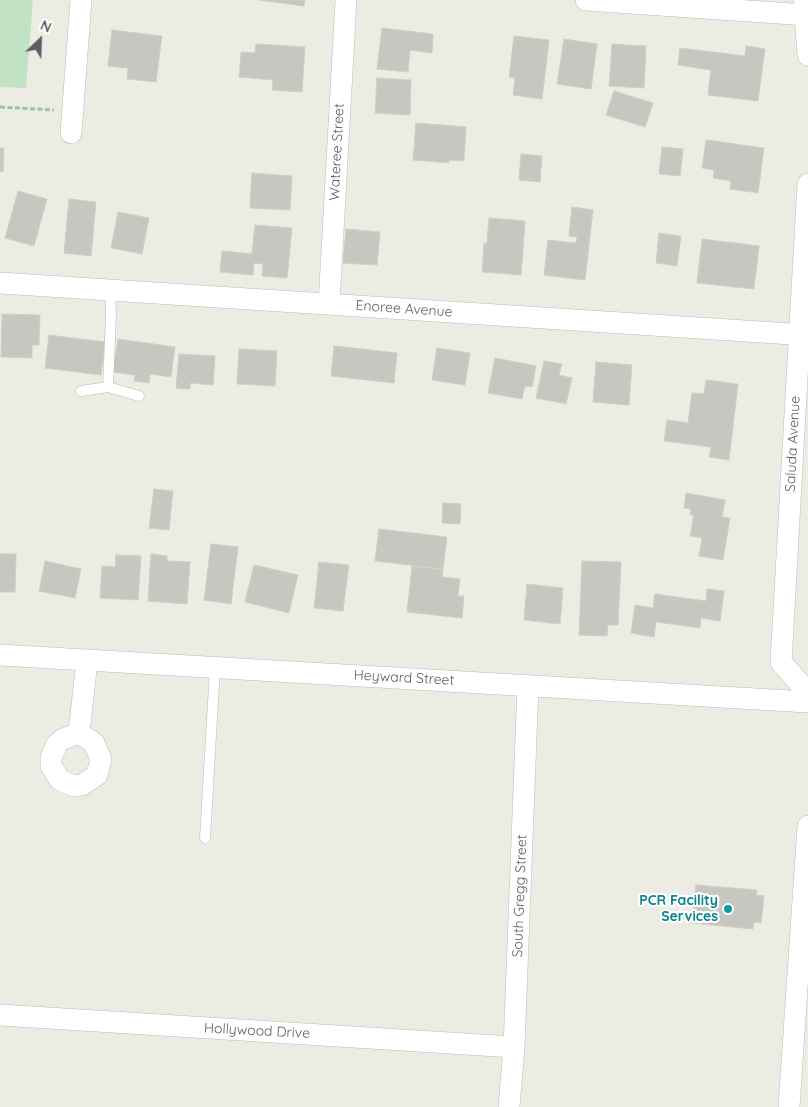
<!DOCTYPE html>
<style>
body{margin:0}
#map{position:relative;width:808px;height:1107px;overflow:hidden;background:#edece3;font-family:Quicksand,sans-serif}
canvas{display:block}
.north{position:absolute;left:15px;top:15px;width:50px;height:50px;-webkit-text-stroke:4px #fff;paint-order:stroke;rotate:24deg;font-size:14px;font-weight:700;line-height:20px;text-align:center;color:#5b5e63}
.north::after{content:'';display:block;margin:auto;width:18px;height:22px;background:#5b5e63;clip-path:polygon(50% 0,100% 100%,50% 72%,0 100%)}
</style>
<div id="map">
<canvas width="808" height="1107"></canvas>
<div class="north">N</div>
</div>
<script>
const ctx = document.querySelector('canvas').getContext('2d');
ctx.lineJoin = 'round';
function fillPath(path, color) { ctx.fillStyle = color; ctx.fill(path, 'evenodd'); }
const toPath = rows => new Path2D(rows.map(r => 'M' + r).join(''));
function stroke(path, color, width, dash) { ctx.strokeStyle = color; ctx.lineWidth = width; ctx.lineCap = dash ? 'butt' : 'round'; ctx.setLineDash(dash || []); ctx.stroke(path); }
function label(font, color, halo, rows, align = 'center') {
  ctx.font = font + ' Quicksand,sans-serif'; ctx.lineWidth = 4.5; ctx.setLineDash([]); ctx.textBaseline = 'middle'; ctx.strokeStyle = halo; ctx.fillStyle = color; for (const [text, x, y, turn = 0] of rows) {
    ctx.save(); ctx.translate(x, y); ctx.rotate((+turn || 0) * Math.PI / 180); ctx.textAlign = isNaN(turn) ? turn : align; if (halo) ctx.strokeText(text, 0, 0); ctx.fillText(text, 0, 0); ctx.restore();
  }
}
fillPath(toPath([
 [0,0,33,0,26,88,0,87]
]), '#c1e3c4');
const building = toPath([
 [259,0,305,0,304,6,259,0],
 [382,28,433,34,432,53,410,50,408,72,377,69,382,28],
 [112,30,162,36,156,82,127,79,128,68,108,66,112,30],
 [514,36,549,40,542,99,513,95,515,78,509,77,514,36],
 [564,39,597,44,591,89,557,84,564,39],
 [256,44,305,47,302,92,272,90,273,80,239,77,241,52,255,53,256,44],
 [612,44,646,46,644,88,609,86,612,44],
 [746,46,765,49,758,101,708,95,711,70,678,65,680,48,745,56,746,46],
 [377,78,411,80,410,115,375,113,377,78],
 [614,91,653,103,645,127,606,115,614,91],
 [416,123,466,127,464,161,449,160,449,163,413,160,416,123],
 [706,140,764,148,758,193,730,189,731,181,713,178,714,170,702,168,706,140],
 [662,147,683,149,680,176,659,174,662,147],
 [0,148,4,148,3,172,0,171,0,148],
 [521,154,542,156,540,182,519,180,521,154],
 [252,173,292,176,290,210,250,208,252,173],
 [18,191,47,199,34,246,5,238,18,191],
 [69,199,96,202,91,256,64,253,69,199],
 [572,207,593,210,585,280,544,275,548,240,576,243,577,237,569,236,572,207],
 [118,212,149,218,142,254,111,248,118,212],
 [489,218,525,221,521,275,482,272,484,243,487,243,489,218],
 [255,225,292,228,287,278,262,276,263,264,254,263,253,275,220,272,222,251,252,254,255,225],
 [346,229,380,232,377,265,343,263,346,229],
 [659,233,681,236,677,266,656,263,659,233],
 [702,239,759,246,754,289,697,283,702,239],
 [2,314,40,315,39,345,32,345,32,358,1,357,2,314],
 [49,335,105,342,101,375,45,368,49,335],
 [118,339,175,347,171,377,150,374,149,383,134,381,135,375,113,372,118,339],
 [334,346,397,353,394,383,331,376,334,346],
 [437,348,470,353,465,385,432,380,437,348],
 [239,349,277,351,275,386,237,384,239,349],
 [179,354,215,356,213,385,190,383,190,389,176,388,179,354],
 [495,358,536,366,532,387,525,386,522,399,488,393,495,358],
 [544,361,562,364,559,375,572,378,566,404,536,398,544,361],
 [596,362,632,365,629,405,593,402,596,362],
 [706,380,738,384,729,460,709,457,711,447,664,441,667,420,688,423,692,393,704,394,706,380],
 [154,489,173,491,169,530,149,528,154,489],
 [686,493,725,500,722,517,730,518,723,560,699,556,702,538,690,536,694,515,690,515,691,509,684,508,686,493],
 [443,503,461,504,460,524,442,523,443,503],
 [379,529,447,537,443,569,375,561,379,529],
 [211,544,238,547,231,604,204,600,211,544],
 [0,554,16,554,15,592,0,592,0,554],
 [151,554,167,556,167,561,190,562,187,604,148,601,151,554],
 [116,555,141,556,138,600,100,598,102,566,115,567,116,555],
 [45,561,81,569,75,598,39,591,45,561],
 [582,561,621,562,618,625,608,625,607,636,579,635,582,561],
 [319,562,349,565,343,611,314,608,319,562],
 [254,565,298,575,289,613,245,602,254,565],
 [412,566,443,570,442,577,460,579,458,596,464,596,462,618,407,612,412,566],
 [527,584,563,588,560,624,524,620,527,584],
 [707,589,724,591,720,621,701,618,700,628,656,622,654,637,631,633,635,605,653,608,655,594,706,601,707,589],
 [696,885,757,890,756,895,764,896,761,923,754,922,753,929,692,923,696,885]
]);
fillPath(building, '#c8c6c0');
stroke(building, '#d1cec2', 1);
const service = toPath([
 [110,290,111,314,108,387,139,396],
 [81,391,108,387],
 [205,838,215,668]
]);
const minor = toPath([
 [586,0,808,15],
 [804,0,808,55],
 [71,133,81,0],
 [808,184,781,662,808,693],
 [0,283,808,335],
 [329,304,346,0],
 [0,655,808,702],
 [79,733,94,743,101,759,97,775,82,785,74,786,60,780,51,766,51,758,57,744,63,739,79,733],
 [79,733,87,660],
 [0,1015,514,1047],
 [509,1107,514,1047,528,686],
 [789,1107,808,826]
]);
stroke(service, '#b8babf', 11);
stroke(minor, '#b8babf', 22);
stroke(toPath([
 [0,107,54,110]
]), '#9bc3aa', 3, [5, 2.5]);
stroke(service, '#fff', 10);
stroke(minor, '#fff', 21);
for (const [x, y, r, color] of [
 [728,909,5,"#0f9aa8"]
]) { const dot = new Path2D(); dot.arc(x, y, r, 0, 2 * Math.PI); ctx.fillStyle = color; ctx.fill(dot); stroke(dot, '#fff', 2); }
label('14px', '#5b5e63', '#fff', [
 ["Wateree Street",337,152,-87],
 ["Enoree Avenue",404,309,4],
 ["Saluda Avenue",793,444,-87],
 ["Heyward Street",404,678,3],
 ["South Gregg Street",520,896,-88],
 ["Hollywood Drive",257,1031,3]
]);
label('bold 14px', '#0d838f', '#fff', [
 ["PCR Facility",718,901],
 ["Services",718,917]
], 'right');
</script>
